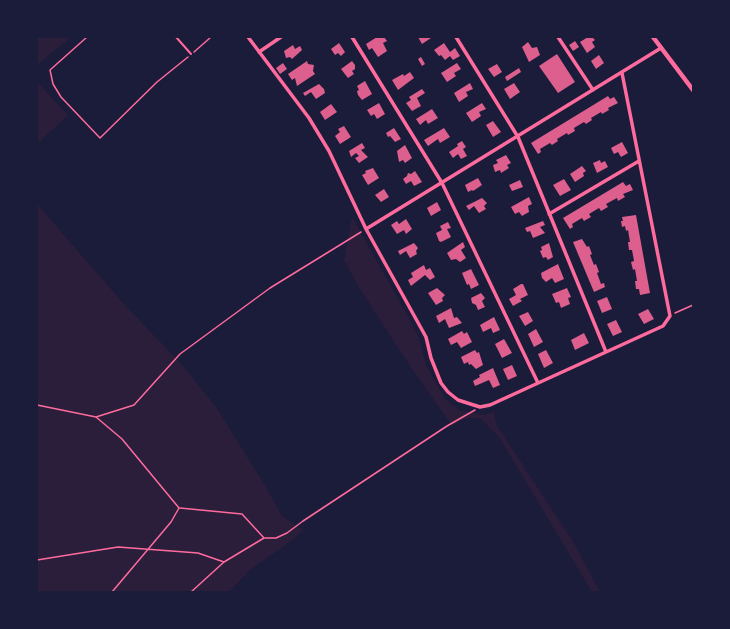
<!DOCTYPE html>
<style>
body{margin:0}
#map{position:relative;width:730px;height:629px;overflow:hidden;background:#1b1b3a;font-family:Karla,sans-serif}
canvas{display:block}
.frame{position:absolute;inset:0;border:38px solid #1b1b3a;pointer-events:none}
</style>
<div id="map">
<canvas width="730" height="629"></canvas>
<div class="frame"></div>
</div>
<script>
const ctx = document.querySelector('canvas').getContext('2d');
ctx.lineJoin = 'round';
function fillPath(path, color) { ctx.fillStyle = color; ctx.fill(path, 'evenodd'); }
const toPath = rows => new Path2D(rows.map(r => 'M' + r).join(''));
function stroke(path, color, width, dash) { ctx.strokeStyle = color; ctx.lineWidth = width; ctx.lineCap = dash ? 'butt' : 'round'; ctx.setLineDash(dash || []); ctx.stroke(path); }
fillPath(toPath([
 [37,37,71,37,37,65],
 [37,82,68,115,37,144],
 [37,204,124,304,183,366,216,407,266,487,282,516,303,530,295,538,250,570,229,592,37,592],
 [352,217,407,315,419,338,426,365,445,399,459,410,485,415,494,411,496,424,574,543,600,592,592,592,499,437,481,419,473,418,464,419,452,426,408,363,358,286,344,260]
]), '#2a1e3b');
fillPath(toPath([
 [377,37,384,37,387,41,383,43,387,51,378,57,372,48,369,50,366,44],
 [418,37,431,37,431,38,422,44],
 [588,37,592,37,595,40,592,42,595,47,587,53,580,42],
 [575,41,579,47,573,51,569,45],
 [528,42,532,48,537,47,540,55,529,62,522,47],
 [339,43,345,52,341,56,338,53,335,55,331,49],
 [444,43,450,52,455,48,460,56,453,60,450,56,445,60,441,55,439,56,434,50],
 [293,45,295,49,300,46,302,50,292,59,290,57,286,58,284,51],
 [557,54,575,82,558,93,539,66],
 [599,55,604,63,596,69,591,61],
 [421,57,425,64,422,66,418,59],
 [307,61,308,64,314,65,313,71,315,74,297,86,295,78,292,80,288,74],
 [352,61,355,65,355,69,352,71,354,74,348,78,341,69],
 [283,63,287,69,280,74,276,68],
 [457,63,461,69,454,73,456,76,447,82,441,73],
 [497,64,502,72,494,77,488,69],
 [519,68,521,72,507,81,505,77],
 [410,72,414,78,398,90,392,80,403,74,404,76],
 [365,81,372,94,362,100,358,95,357,91,359,90,357,86],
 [470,83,473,89,466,92,468,96,459,102,454,93],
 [514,83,520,92,510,99,504,89],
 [319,84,324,89,325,93,316,99,311,92,305,96,303,93],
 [422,89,425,93,417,98,421,106,412,111,406,103,411,100,409,97],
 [608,96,610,99,614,97,618,103,608,108,609,110,602,114,601,112,591,118,592,120,586,124,584,122,574,128,575,131,568,135,567,133,557,139,558,141,552,145,550,143,540,149,541,152,538,154,531,143],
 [379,103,385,114,377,119,374,114,371,116,367,110],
 [482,103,486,109,479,112,481,116,472,122,466,113],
 [331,104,337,112,325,120,320,112],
 [432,109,438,118,428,124,426,120,420,125,416,119],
 [493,121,501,132,493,137,486,125],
 [344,126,351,137,340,144,335,136,340,132,338,129],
 [394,128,401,139,395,142,390,136,388,137,386,133],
 [444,128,450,137,440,143,438,139,428,146,424,140],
 [462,141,466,147,463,149,467,156,461,159,458,154,453,158,449,152,458,146,457,144],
 [622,142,628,153,621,157,618,152,614,154,611,148],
 [362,143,365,148,361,150,368,157,359,163,355,158,359,156,356,153,351,157,349,151],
 [405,145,412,158,405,163,403,160,399,162,397,151],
 [506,155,511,163,507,165,509,168,501,173,500,170,495,172,493,165,498,163,496,160],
 [600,160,601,163,605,161,608,167,597,173,593,163],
 [582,166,586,171,583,173,584,176,575,182,570,174],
 [373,168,379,178,368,185,362,175,366,173,365,171],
 [415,171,422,182,414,186,411,181,406,184,403,179,407,176,408,173,411,174],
 [478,178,482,185,473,191,472,190,468,192,465,185],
 [564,179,571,190,560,196,553,185],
 [520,180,523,187,512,191,509,185],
 [623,182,626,186,630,184,633,190,623,194,625,197,618,201,617,198,606,204,608,207,601,211,599,208,589,214,591,217,584,221,582,218,572,224,573,227,570,229,563,218],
 [384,189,389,197,381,202,375,195],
 [529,197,532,204,528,206,529,212,522,216,519,212,515,214,511,207],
 [482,198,487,203,484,206,486,209,479,213,474,206,469,210,466,206],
 [437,202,441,210,431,216,427,208],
 [636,215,650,293,640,295,639,289,636,289,635,281,637,281,635,269,633,270,631,262,634,261,632,250,629,250,628,242,630,242,628,230,626,231,625,226,622,227,621,221,623,221,622,217],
 [406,219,412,229,406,234,404,230,397,234,391,225,397,221,399,224],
 [543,221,545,225,540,227,545,233,533,238,530,231,527,232,525,228],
 [448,222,451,228,447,229,451,237,441,242,439,241,436,233,442,230,440,226],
 [582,239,587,247,589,246,592,254,590,255,594,265,596,264,599,272,597,273,601,284,604,283,605,287,594,292,573,242],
 [463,242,465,247,461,250,466,258,460,262,456,259,451,260,447,253],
 [414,243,418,248,416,251,417,254,410,258,406,251,400,255,398,251],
 [549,243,553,257,548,260,546,257,543,258,540,251,542,250,541,247],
 [558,264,564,279,555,283,552,278,546,282,542,278,541,273],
 [424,265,426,270,430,268,435,277,430,280,425,275,411,286,408,280,413,277,411,273],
 [471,269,479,285,471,289,469,284,467,285,462,273],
 [521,284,523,284,528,295,520,299,522,301,513,306,509,299,516,295,513,289],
 [437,288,445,295,442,298,443,301,436,305,428,293],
 [567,288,571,297,568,298,570,304,561,308,559,302,556,303,552,294],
 [481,293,485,298,482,301,485,307,478,310,476,305,472,303,471,298],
 [607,297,612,309,602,313,597,301],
 [451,308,454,318,457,317,462,323,449,328,445,319,439,323,436,316],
 [648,309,654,319,644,324,638,314],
 [528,312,533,321,525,326,519,316],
 [494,317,500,330,493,333,491,328,483,332,480,325],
 [616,320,622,332,613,336,607,324],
 [536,329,543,342,534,347,528,334],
 [462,331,464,334,467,332,472,342,461,348,457,342,451,345,448,339],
 [584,333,589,343,575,350,571,340],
 [504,339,512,353,502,358,495,344],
 [475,350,477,353,479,352,483,365,476,369,471,364,469,365,468,362,464,364,461,357],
 [546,350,553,363,544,368,538,354],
 [512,365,517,376,508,380,503,369],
 [493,368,500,385,493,388,489,380,475,386,473,381,480,377,479,375]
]), '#dd5f8e');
stroke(toPath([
 [87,37,50,70,53,84,61,97,100,138,157,82,188,57],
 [194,52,211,37],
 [675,313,693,305],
 [37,405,96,417,134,405,180,354,270,288,361,232],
 [96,417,122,439,179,508,171,522,112,592],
 [180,508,242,514,264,538],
 [37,560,118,547,198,553,224,562],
 [191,592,224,562,264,538,276,538,287,533,303,521,447,426,475,410]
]), '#ff6b9d', 1.5);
stroke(toPath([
 [176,37,191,54]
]), '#ff6b9d', 2);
stroke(toPath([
 [248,37,309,118,329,151,366,229,426,337,431,358,441,383,448,392,458,400,480,407,490,405,663,326,670,316,622,73],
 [352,37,442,183,538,383],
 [456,37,518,137,606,352],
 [558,37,593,90],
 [259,52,281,37],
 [549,214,639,161],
 [366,229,661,48]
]), '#ff6b9d', 3.5);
stroke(toPath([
 [653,37,693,90]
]), '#ff6b9d', 4.5);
</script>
